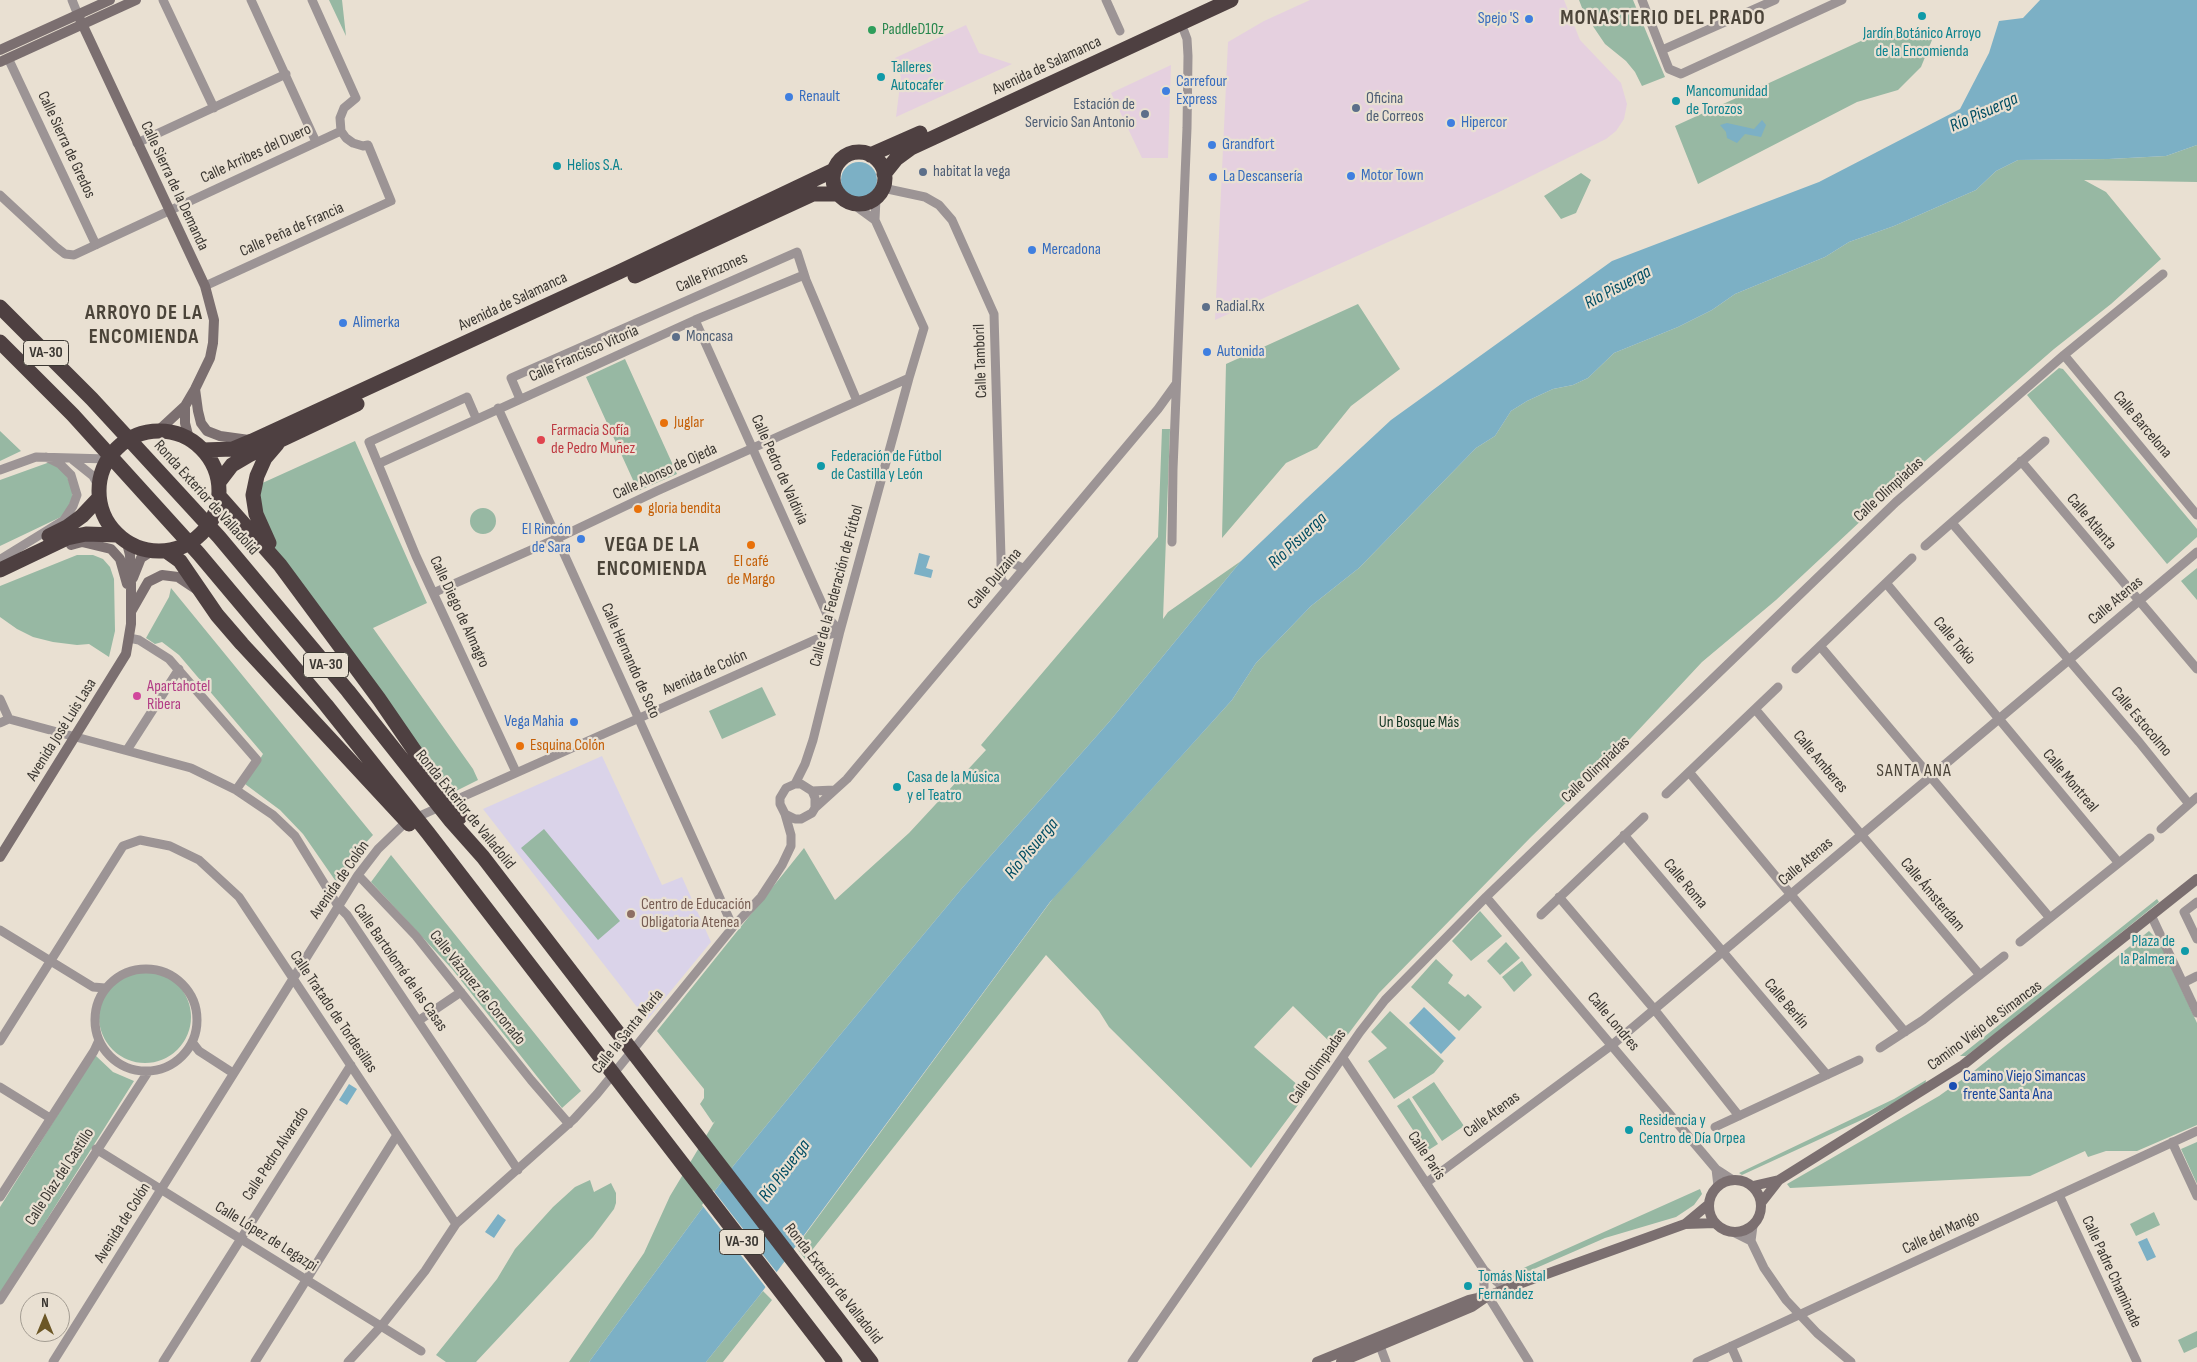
<!DOCTYPE html>
<meta charset="utf-8">
<style>
body{margin:0}
#map{position:relative;width:2197px;height:1362px;overflow:hidden;background:#e9e0d2;font-family:"Sofia Sans Condensed",sans-serif}
canvas{display:block}
.north{position:absolute;left:20px;top:1292px;width:50px;height:50px;box-sizing:border-box;background:#e9e0d2;border:1px solid #a39c92;border-radius:50%;rotate:0deg;font-size:14px;font-weight:700;line-height:20px;text-align:center;color:#3b3732}
.north::after{content:'';display:block;margin:auto;width:18px;height:22px;background:#6c5726;clip-path:polygon(50% 0,100% 100%,50% 72%,0 100%)}
</style>
<div id="map">
<canvas width="2197" height="1362"></canvas>
<div class="north">N</div>
</div>
<script>
const ctx = document.querySelector('canvas').getContext('2d');
ctx.lineJoin = 'round';
function fillPath(path, color) { ctx.fillStyle = color; ctx.fill(path, 'evenodd'); }
const toPath = rows => new Path2D(rows.map(r => 'M' + r).join(''));
function stroke(path, color, width, dash) { ctx.strokeStyle = color; ctx.lineWidth = width; ctx.lineCap = dash ? 'butt' : 'round'; ctx.setLineDash(dash || []); ctx.stroke(path); }
function label(font, color, halo, rows, align = 'center') {
  ctx.font = font + ' "Sofia Sans Condensed",sans-serif'; ctx.lineWidth = 4.5; ctx.setLineDash([]); ctx.textBaseline = 'middle'; ctx.strokeStyle = halo; ctx.fillStyle = color; for (const [text, x, y, turn = 0] of rows) {
    ctx.save(); ctx.translate(x, y); ctx.rotate((+turn || 0) * Math.PI / 180); ctx.textAlign = isNaN(turn) ? turn : align; if (halo) ctx.strokeText(text, 0, 0); ctx.fillText(text, 0, 0); ctx.restore();
  }
}
fillPath(toPath([
 [1310,0,1564,0,1580,40,1621,83,1627,104,1624,119,1616,131,1606,139,1497,193,1215,320,1228,42,1264,21],
 [966,25,979,53,1012,64,896,117,901,77,895,58],
 [1171,65,1168,158,1142,158,1111,93]
]), '#e5d0df');
fillPath(toPath([
 [602,756,662,885,682,877,711,942,647,1020,483,809]
]), '#dad3e9');
fillPath(toPath([
 [329,0,342,0,346,36],
 [1579,0,1633,0,1665,77,1642,86,1635,72,1626,61,1605,44,1584,13],
 [1874,35,1934,35,1921,67,1898,90,1857,102,1698,184,1675,126],
 [2197,145,2197,182,2084,180,2106,192,2161,259,2111,304,2054,349,1924,462,1776,600,1702,662,1617,753,1530,838,1379,993,1337,1049,1293,1006,1254,1047,1307,1093,1251,1168,1109,1027,1099,1011,1046,955,805,1259,796,1247,1054,897,1232,700,1256,663,1311,606,1359,568,1476,448,1495,436,1511,411,1527,401,1553,389,1573,385,1588,378,1614,353,1678,327,1712,310,1735,294,1825,257,1849,242,1894,226,1976,190,1996,171,2018,160,2109,159,2166,156],
 [1581,173,1591,180,1576,213,1561,219,1544,196],
 [1358,304,1400,369,1351,406,1317,448,1286,463,1222,538,1226,364],
 [625,359,677,474,638,491,586,377],
 [2059,368,2063,369,2197,529,2197,537,2167,564,2027,395],
 [1162,429,1170,429,1163,619,1168,612,1241,561,1109,722,963,887,835,1041,734,1165,589,1362,569,1362,644,1253,670,1196,715,1121,713,1123,700,1104,704,1098,704,1089,657,1031,804,848,835,900,909,833,986,750,981,745,1158,537],
 [0,431,21,451,0,461],
 [355,441,427,603,373,628,473,769,478,780,450,794,283,563,263,528,258,485],
 [50,462,65,472,72,489,72,498,65,515,0,546,0,480],
 '470 521a13 13 0 1 1 26 0a13 13 0 1 1-26 0Z',
 [77,555,93,555,103,559,110,567,114,579,115,631,109,657,89,644,77,645,53,642,33,637,17,629,0,617,0,586],
 [2197,568,2197,600,2181,581],
 [171,588,373,835,358,851,337,883,303,834,280,810,245,784,263,754,179,655,162,642,155,644,146,638,169,597],
 [762,687,776,715,722,739,709,711],
 [544,829,620,921,598,940,521,848],
 [391,855,581,1091,562,1108,452,969,371,882],
 [2157,899,2159,902,2017,1017,1966,1056,1960,1056],
 [1480,911,1502,936,1471,961,1452,941],
 [2149,931,2159,941,2197,1023,2197,1125,2137,1151,2106,1151,2088,1157,2085,1151,2030,1176,1790,1188,1787,1184,1939,1096,1974,1071],
 [1506,942,1520,958,1500,975,1487,961],
 [1436,959,1453,975,1448,983,1465,997,1468,994,1482,1007,1459,1031,1411,987],
 [1522,961,1532,975,1514,992,1502,977],
 '99 1017a46 46 0 1 1 92 0a46 46 0 1 1-92 0Z',
 [1390,1011,1444,1061,1434,1073,1394,1099,1368,1061,1387,1048,1371,1032],
 [95,1055,113,1072,134,1081,0,1294,0,1207],
 [1926,1080,1925,1086,1868,1117,1742,1175,1739,1173,1894,1099],
 [1434,1082,1464,1126,1442,1141,1412,1097],
 [1409,1098,1438,1144,1427,1151,1397,1106],
 [2197,1142,2197,1184,2181,1149],
 [590,1180,594,1192,611,1183,616,1193,616,1203,614,1209,593,1237,476,1362,446,1362,436,1355,497,1279,515,1249,553,1207,575,1187],
 [1700,1189,1702,1194,1694,1205,1676,1217,1605,1238,1511,1279,1499,1279],
 [2154,1212,2160,1225,2136,1236,2130,1224],
 [763,1291,772,1300,723,1362,706,1362],
 [2197,1331,2197,1347,2184,1353,2178,1340]
]), '#97b8a3');
fillPath(toPath([
 [2040,0,2197,0,2197,145,2166,156,2109,159,2018,160,1996,171,1976,190,1894,226,1849,242,1825,257,1735,294,1712,310,1678,327,1614,353,1588,378,1573,385,1553,389,1527,401,1511,411,1495,436,1476,448,1359,568,1311,606,1256,663,1232,700,1050,902,759,1296,706,1362,589,1362,734,1165,835,1041,963,887,1109,722,1241,561,1307,498,1391,420,1612,261,1819,182,1960,109,1989,53,1999,21,2023,18],
 [1762,120,1766,125,1761,137,1745,134,1737,143,1727,138,1726,132,1720,125,1727,123,1754,129],
 '841 180a18 18 0 1 1 36 0a18 18 0 1 1-36 0Z',
 [919,553,930,556,926,568,933,570,931,578,914,574],
 [1424,1007,1456,1038,1441,1054,1409,1023],
 [349,1084,357,1089,347,1105,339,1100],
 [498,1214,506,1220,494,1238,485,1232],
 [2147,1238,2156,1257,2147,1261,2138,1242]
]), '#7cb0c5');
fillPath(toPath([
 [713,1190,778,1274,767,1289,702,1205]
]), '#e9e0d2');
stroke(toPath([
 [72,0,78,15],
 [163,0,214,108],
 [251,0,316,142],
 [1106,0,1120,31],
 [1642,0,1669,69,1681,74,1842,0],
 [1662,50,1775,0],
 [8,58,96,245],
 [137,143,286,74],
 [883,188,925,197,939,205,952,220,994,314,1001,558,1023,568],
 [0,195,56,247,65,254,74,255,341,131],
 [853,204,875,220],
 [205,286,391,201,368,145,363,146,353,143,346,138,341,131,340,118,344,108,356,98,312,0],
 [695,320,829,619,840,631],
 [2064,355,2197,515],
 [520,399,511,378,797,252,806,280,857,401],
 [498,408,733,927],
 [476,418,467,397,369,442,416,556,516,772],
 [73,460,93,476,99,487],
 [2021,461,2197,669],
 [378,464,695,320,804,275],
 [0,470,36,457,108,459],
 [1952,523,2139,742,2189,804],
 [1172,542,1173,469,1187,128,1188,56,1187,39,1184,31],
 [1925,546,2045,441],
 [1001,558,1001,580,1008,587],
 [1,559,64,520,73,506,77,495,71,475,60,464,46,457],
 [1886,583,2118,862],
 [433,593,558,538,657,491,909,378],
 [129,638,139,640,169,659,257,760,236,790],
 [1820,646,2050,918],
 [1796,669,1912,558],
 [0,699,9,719],
 [1755,709,1980,975],
 [0,723,9,719,191,768,236,790,273,815,295,836,338,906,347,915,518,1170],
 [127,750,179,669],
 [1689,772,1905,1032],
 [795,784,805,764,813,740,840,631,909,378,924,328,875,220,876,198],
 [812,791,834,790],
 [1666,794,1778,687],
 [815,808,815,798,812,791,801,784,795,784,786,788,780,798,780,804,785,814,795,819,801,819,812,813,815,808,847,779,1158,409,1176,384],
 [2161,829,2197,797],
 [1624,835,1827,1075],
 [358,875,416,936,531,1080,569,1124],
 [1486,897,1716,1169,1733,1180],
 [1559,897,1654,1009,1739,1116],
 [2197,902,2184,912,2197,939],
 [1541,915,1644,817],
 [2151,915,2197,1013],
 [0,930,93,987,105,988],
 [2020,942,2150,838],
 '95 1020a51 51 0 1 1 102 0a51 51 0 1 1-102 0Z',
 [2183,983,2197,976],
 [418,1021,461,992],
 [0,1041,123,846,140,840,170,846,199,860,239,897,456,1224],
 [192,1042,199,1051,233,1073],
 [1880,1048,1923,1020,2004,956],
 [1343,1058,1484,1270,1505,1289],
 [0,1087,50,1118],
 [1715,1127,1859,1060],
 [2172,1142,2197,1196],
 [96,1149,421,1351],
 [1716,1169,1718,1186],
 [1426,1183,1612,1045,2197,552],
 [2059,1195,2137,1362],
 [0,1197,94,1051,99,1040],
 [1753,1226,1751,1241,1764,1268,1786,1300,1817,1333,1851,1362],
 [1733,1232,1751,1241],
 [1480,1296,1484,1287,1484,1270],
 [1488,1296,1529,1362],
 [0,1300,148,1072],
 [1380,1346,1386,1362],
 [1731,1346,1738,1362],
 [53,1362,358,875,378,849,406,822,819,638,840,631],
 [163,1362,351,1065],
 [255,1362,397,1135],
 [348,1362,382,1325,425,1271,456,1224,574,1119,597,1094,733,927,761,897,782,865,791,846,791,835,785,814],
 [1132,1362,1360,1032,1385,1000,1486,897,1896,502,2064,355,2163,274],
 [1697,1362,2197,1131]
]), '#9c9495', 9);
stroke(toPath([
 [78,15,205,286,214,320,213,343,210,358,195,389,185,406,158,431],
 [0,50,110,0],
 [0,62,136,0],
 [195,389,198,411,201,423,207,431,220,436,249,440],
 [185,406,185,423,189,439],
 [71,545,82,542,111,549,120,559,127,584],
 [133,578,141,558,152,551],
 [132,610,148,582,162,575,178,577,196,589],
 [0,857,126,654,131,624,131,584,130,555,127,543],
 '1709 1206a26 26 0 1 1 52 0a26 26 0 1 1-52 0Z',
 [1753,1186,1779,1180,1963,1065,2197,879],
 [1761,1203,1779,1180],
 [1685,1224,1709,1204],
 [1317,1362,1469,1300,1487,1296],
 [1341,1362,1472,1307,1488,1296,1505,1289,1685,1224,1715,1223]
]), '#7b6f70', 10);
stroke(toPath([
 '833 178a26 26 0 1 1 52 0a26 26 0 1 1-52 0Z',
 [870,155,920,133],
 [884,174,896,159,911,148,1231,0],
 [635,276,813,194,838,194],
 [0,307,92,399,219,537,348,691,451,821,483,857,871,1362],
 [0,342,73,415,199,554,326,705,428,833,835,1362],
 '99 491a60 60 0 1 1 120 0a60 60 0 1 1-120 0Z',
 [203,450,233,449,252,441,619,272,834,170],
 [219,482,232,465,249,455,357,404],
 [219,496,280,565,379,699,460,817],
 [49,536,67,527,82,516,99,498],
 [269,543,256,514,253,495,257,476,265,458,277,444],
 [166,551,180,561,217,615,242,644,409,824],
 [0,570,67,538,86,534,117,535]
]), '#4e4041', 15);
for (const [x, y, r, color] of [
 [1922,16,5,"#0f9aa8"],
 [1529,19,5,"#3f7fe0"],
 [872,30,5,"#2e9e5b"],
 [881,77,5,"#0f9aa8"],
 [1166,91,5,"#3f7fe0"],
 [789,97,5,"#3f7fe0"],
 [1676,101,5,"#0f9aa8"],
 [1356,108,5,"#5c6f8a"],
 [1145,114,5,"#5c6f8a"],
 [1451,123,5,"#3f7fe0"],
 [1212,145,5,"#3f7fe0"],
 [557,166,5,"#0f9aa8"],
 [923,172,5,"#5c6f8a"],
 [1351,176,5,"#3f7fe0"],
 [1213,177,5,"#3f7fe0"],
 [1032,250,5,"#3f7fe0"],
 [1206,307,5,"#5c6f8a"],
 [343,323,5,"#3f7fe0"],
 [676,337,5,"#5c6f8a"],
 [1207,352,5,"#3f7fe0"],
 [664,423,5,"#e8710a"],
 [541,440,5,"#e0444e"],
 [821,466,5,"#0f9aa8"],
 [638,509,5,"#e8710a"],
 [581,539,5,"#3f7fe0"],
 [751,545,5,"#e8710a"],
 [137,696,5,"#d1479c"],
 [574,722,5,"#3f7fe0"],
 [520,746,5,"#e8710a"],
 [897,787,5,"#0f9aa8"],
 [631,914,5,"#8d6e63"],
 [2185,951,5,"#0f9aa8"],
 [1953,1086,5,"#1a4fb4"],
 [1629,1130,5,"#0f9aa8"],
 [1468,1286,5,"#0f9aa8"]
]) { const dot = new Path2D(); dot.arc(x, y, r, 0, 2 * Math.PI); ctx.fillStyle = color; ctx.fill(dot); stroke(dot, '#e9e0d2', 2); }
for (const [x, y, w] of [
 [46,353,45],
 [326,665,45],
 [742,1242,45]
]) { const box = new Path2D(); box.roundRect(x - w / 2, y - 12.5, w, 25, 4); ctx.fillStyle = '#e9e0d2'; ctx.fill(box); stroke(box, '#3b3732', 1); }
label('bold 15px', '#3b3732', null, [
 ["VA-30",46,353],
 ["VA-30",326,665],
 ["VA-30",742,1242]
]);
label('16px', '#366cbe', '#e9e0d2', [
 ["Spejo 'S",1519,19,"right"],
 ["Carrefour",1176,82],
 ["Express",1176,100],
 ["Renault",799,97],
 ["Hipercor",1461,123],
 ["Grandfort",1222,145],
 ["Motor Town",1361,176],
 ["La Descansería",1223,177],
 ["Mercadona",1042,250],
 ["Alimerka",353,323],
 ["Autonida",1217,352],
 ["El Rincón",571,530,"right"],
 ["de Sara",571,548,"right"],
 ["Vega Mahia",564,722,"right"]
], 'left');
label('16px', '#27864d', '#e9e0d2', [
 ["PaddleD10z",882,30]
], 'left');
label('16px', '#0d838f', '#e9e0d2', [
 ["Jardín Botánico Arroyo",1922,34,"center"],
 ["de la Encomienda",1922,52,"center"],
 ["Talleres",891,68],
 ["Autocafer",891,86],
 ["Mancomunidad",1686,92],
 ["de Torozos",1686,110],
 ["Helios S.A.",567,166],
 ["Federación de Fútbol",831,457],
 ["de Castilla y León",831,475],
 ["Casa de la Música",907,778],
 ["y el Teatro",907,796],
 ["Plaza de",2175,942,"right"],
 ["la Palmera",2175,960,"right"],
 ["Residencia y",1639,1121],
 ["Centro de Día Orpea",1639,1139],
 ["Tomás Nistal",1478,1277],
 ["Fernández",1478,1295]
], 'left');
label('16px', '#3b3732', '#e9e0d2', [
 ["Avenida de Salamanca",1047,66,-25],
 ["Calle Sierra de Gredos",66,145,65],
 ["Calle Arribes del Duero",256,154,-25],
 ["Calle Sierra de la Demanda",174,186,65],
 ["Calle Peña de Francia",292,230,-24],
 ["Calle Pinzones",712,273,-24],
 ["Avenida de Salamanca",513,302,-25],
 ["Calle Francisco Vitoria",584,354,-24],
 ["Calle Tamboril",981,361,-92],
 ["Calle Barcelona",2142,425,50],
 ["Calle Pedro de Valdivia",779,470,66],
 ["Calle Alonso de Ojeda",665,472,-25],
 ["Calle Olimpiadas",1889,490,-42],
 ["Ronda Exterior de Valladolid",206,498,48],
 ["Calle Atlanta",2091,522,50],
 ["Calle Dulzaina",995,579,-50],
 ["Calle de la Federación de Fútbol",837,586,-75],
 ["Calle Atenas",2116,601,-40],
 ["Calle Diego de Almagro",459,612,65],
 ["Calle Tokio",1954,641,50],
 ["Calle Hernando de Soto",630,661,66],
 ["Avenida de Colón",705,673,-24],
 ["Calle Estocolmo",2141,722,50],
 ["Avenida José Luis Lasa",62,730,-58],
 ["Calle Amberes",1820,762,50],
 ["Calle Olimpiadas",1596,770,-44],
 ["Calle Montreal",2070,781,50],
 ["Ronda Exterior de Valladolid",465,810,51],
 ["Calle Atenas",1806,862,-40],
 ["Avenida de Colón",340,880,-55],
 ["Calle Roma",1685,884,50],
 ["Calle Ámsterdam",1932,895,50],
 ["Calle Bartolomé de las Casas",400,968,55],
 ["Calle Vázquez de Coronado",477,988,51],
 ["Calle Berlín",1786,1004,50],
 ["Calle Tratado de Tordesillas",333,1012,56],
 ["Calle Londres",1613,1022,50],
 ["Camino Viejo de Simancas",1985,1026,-37],
 ["Calle la Santa María",628,1032,-51],
 ["Calle Olimpiadas",1318,1067,-55],
 ["Calle Atenas",1492,1115,-37],
 ["Calle Pedro Alvarado",276,1154,-57],
 ["Calle París",1426,1156,56],
 ["Calle Díaz del Castillo",60,1177,-57],
 ["Avenida de Colón",123,1223,-58],
 ["Calle del Mango",1941,1233,-25],
 ["Calle López de Legazpi",266,1237,32],
 ["Calle Padre Chaminade",2111,1272,65],
 ["Ronda Exterior de Valladolid",833,1284,52]
]);
label('16px', '#4e5e75', '#e9e0d2', [
 ["Oficina",1366,99],
 ["de Correos",1366,117],
 ["Estación de",1135,105,"right"],
 ["Servicio San Antonio",1135,123,"right"],
 ["habitat la vega",933,172],
 ["Radial.Rx",1216,307],
 ["Moncasa",686,337]
], 'left');
label('16px', '#c56008', '#e9e0d2', [
 ["Juglar",674,423],
 ["gloria bendita",648,509],
 ["El café",751,562,"center"],
 ["de Margo",751,580,"center"],
 ["Esquina Colón",530,746]
], 'left');
label('16px', '#be3a42', '#e9e0d2', [
 ["Farmacia Sofía",551,431],
 ["de Pedro Muñez",551,449]
], 'left');
label('16px', '#b23c85', '#e9e0d2', [
 ["Apartahotel",147,687],
 ["Ribera",147,705]
], 'left');
label('16px', '#0f3421', '#e9e0d2', [
 ["Un Bosque Más",1419,723]
]);
label('16px', '#785e54', '#e9e0d2', [
 ["Centro de Educación",641,905],
 ["Obligatoria Atenea",641,923]
], 'left');
label('16px', '#164399', '#e9e0d2', [
 ["Camino Viejo Simancas",1963,1077],
 ["frente Santa Ana",1963,1095]
], 'left');
label('italic 18px', '#004d63', '#e9e0d2', [
 ["Río Pisuerga",1984,113,-24],
 ["Río Pisuerga",1618,288,-28],
 ["Río Pisuerga",1298,541,-43],
 ["Río Pisuerga",1032,849,-50],
 ["Río Pisuerga",785,1171,-53]
]);
ctx.letterSpacing = '1px';
label('18px', '#4b4439', '#e9e0d2', [
 ["SANTA ANA",1914,771]
]);
ctx.letterSpacing = '0px';
ctx.letterSpacing = '1px';
label('bold 21px', '#4b4439', '#e9e0d2', [
 ["MONASTERIO DEL PRADO",1663,19],
 ["ARROYO DE LA",144,314],
 ["ENCOMIENDA",144,338],
 ["VEGA DE LA",652,546],
 ["ENCOMIENDA",652,570]
]);
ctx.letterSpacing = '0px';
</script>
